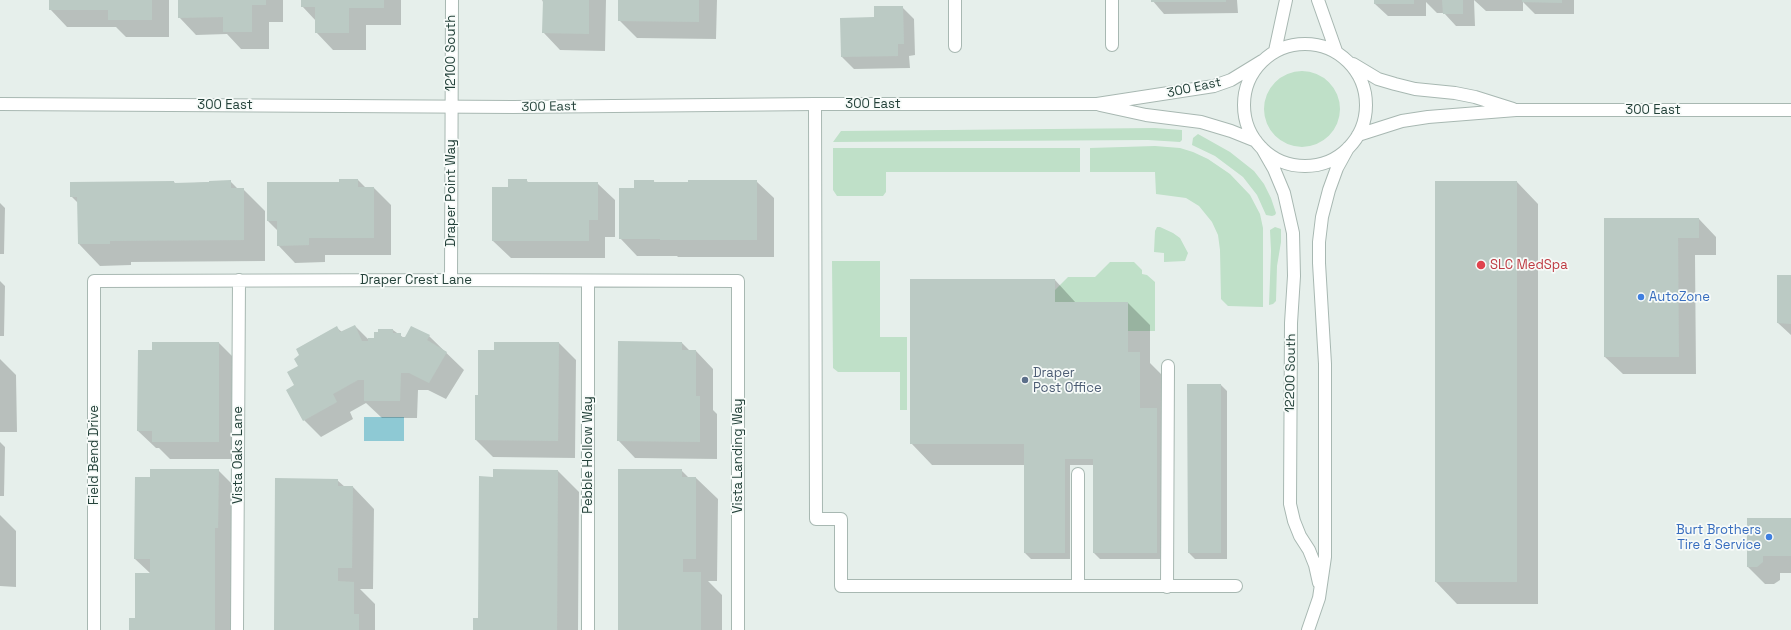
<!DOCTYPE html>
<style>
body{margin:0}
canvas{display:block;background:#e6efeb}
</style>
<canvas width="1791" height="630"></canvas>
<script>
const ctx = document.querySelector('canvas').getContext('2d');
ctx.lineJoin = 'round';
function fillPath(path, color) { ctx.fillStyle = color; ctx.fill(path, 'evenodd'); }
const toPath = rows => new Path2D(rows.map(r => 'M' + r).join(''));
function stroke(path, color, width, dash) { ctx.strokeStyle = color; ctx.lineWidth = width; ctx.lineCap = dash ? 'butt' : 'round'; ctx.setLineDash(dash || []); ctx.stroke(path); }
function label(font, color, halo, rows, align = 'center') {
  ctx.font = font + ' "Space Grotesk",sans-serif'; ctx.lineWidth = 3.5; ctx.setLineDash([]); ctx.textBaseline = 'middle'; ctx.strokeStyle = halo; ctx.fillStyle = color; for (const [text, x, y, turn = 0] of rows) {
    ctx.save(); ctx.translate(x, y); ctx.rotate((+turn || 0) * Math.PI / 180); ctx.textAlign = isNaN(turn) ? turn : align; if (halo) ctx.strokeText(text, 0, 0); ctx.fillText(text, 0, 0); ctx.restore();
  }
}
fillPath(toPath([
 '1264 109a38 38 0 1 1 76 0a38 38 0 1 1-76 0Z',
 [1155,128,1182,130,1182,140,1180,142,1148,140,833,142,841,131],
 [1198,134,1230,152,1254,171,1264,184,1271,198,1276,213,1275,215,1272,216,1266,215,1257,195,1243,177,1215,156,1192,145,1193,138],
 [1155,146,1180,148,1193,152,1208,159,1230,174,1250,195,1260,214,1263,228,1263,307,1228,306,1221,299,1220,250,1218,235,1212,222,1199,206,1186,198,1156,194,1155,172,1090,172,1090,148],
 [833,148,1080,148,1080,172,886,172,886,192,883,196,837,196,833,190],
 [1157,227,1160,227,1173,233,1180,238,1188,253,1185,261,1164,262,1164,253,1154,252,1155,231],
 [1275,227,1281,229,1281,242,1277,266,1276,301,1273,304,1269,305,1271,251,1270,230],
 [832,261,880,261,880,337,907,337,907,410,900,410,900,372,838,372,833,368],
 [1110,262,1134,262,1142,270,1142,274,1147,275,1155,282,1155,331,1128,331,1128,302,1055,302,1055,290,1068,277,1095,277]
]), '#bfe0c8');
fillPath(toPath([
 [364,417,404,417,404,441,364,441]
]), '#8ec9d4');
fillPath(toPath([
 [50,0,169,0,169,37,126,37,116,27,67,27,50,9],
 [179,0,283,0,283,22,269,22,269,49,241,49,227,34,196,35,179,17],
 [302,0,401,0,401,25,366,25,366,50,333,50,316,32,316,21,302,6],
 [542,0,606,0,605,51,560,50,543,32,543,2],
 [619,0,717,0,716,39,637,38,619,20],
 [1152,0,1237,0,1238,13,1164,14],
 [1375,0,1574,0,1574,14,1535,14,1523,2,1523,11,1486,11,1474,0,1475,26,1456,26,1444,13,1437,13,1426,2,1426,16,1388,16,1375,4],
 [902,7,914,19,915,55,909,56,910,68,854,69,842,57,841,19,875,18],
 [358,180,366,188,374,188,391,205,391,255,325,255,325,262,295,263,278,245,278,231,268,221,268,183,340,183],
 [526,180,529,183,597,183,615,200,615,237,605,237,605,258,511,258,493,241,509,188],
 [230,181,238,189,243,189,265,211,265,261,131,262,131,265,100,266,79,244,79,204,71,196,71,183,174,182,176,184],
 [653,181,656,183,756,181,774,198,774,257,678,257,677,256,637,256,620,238,635,189],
 [1436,182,1517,182,1538,204,1538,604,1457,604,1436,582],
 [0,203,5,208,4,254,0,254],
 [1605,219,1699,219,1716,237,1716,255,1695,255,1696,374,1623,374,1605,357],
 [1791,276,1791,335,1778,323],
 [1055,280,1076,303,1128,303,1150,325,1150,363,1161,374,1162,559,1100,559,1094,553,1094,465,1070,465,1070,559,1031,559,1025,553,1025,465,932,465,911,443],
 [0,281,5,286,4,336,0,336],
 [355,326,368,339,375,339,393,330,404,338,429,336,464,370,446,399,428,390,418,390,417,418,382,418,366,403,350,412,353,419,321,437,304,420,295,386,299,367,337,328,342,332],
 [219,343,236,360,235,459,170,459,159,448,156,448,138,431,153,351],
 [559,343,576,360,575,458,493,457,476,440,476,396,479,396,495,351],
 [682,343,690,351,696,351,713,369,713,410,717,414,717,459,635,458,618,440],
 [0,359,16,375,17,432,0,432],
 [1221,385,1227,391,1227,559,1195,559,1189,553],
 [0,442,5,447,4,496,0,496],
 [218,470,240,492,236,630,130,630,136,619,151,574,135,559,136,478,151,478],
 [681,470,689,478,696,478,718,499,717,581,708,581,722,595,722,630,619,630],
 [558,471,579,492,578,630,474,630,479,619,494,478],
 [337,480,345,487,353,487,374,509,373,589,360,589,375,604,375,630,275,630],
 [0,515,16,531,16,587,0,586],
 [1748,519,1791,519,1791,573,1780,573,1780,580,1774,584,1765,584,1748,567]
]), '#0003');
fillPath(toPath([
 [49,0,152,0,152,20,108,20,108,10,49,10],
 [178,0,266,0,266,5,252,5,252,32,223,32,223,17,178,18],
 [301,0,384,0,384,8,349,8,349,33,315,33,315,7,301,7],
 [543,0,589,0,589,34,542,33],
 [618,0,699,0,699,22,618,21],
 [1151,0,1226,0,1226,2,1151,2],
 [1374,0,1414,0,1414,4,1374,4],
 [1442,0,1463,0,1463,14,1443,14],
 [1522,0,1562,0,1562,3,1522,2],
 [874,6,903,6,904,44,898,44,898,56,841,57,840,18,874,17],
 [339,179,358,179,358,187,374,187,374,238,309,238,309,245,277,246,277,221,267,221,267,182,339,182],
 [508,179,527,179,527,182,598,182,598,220,589,220,589,241,492,241,492,187,508,187],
 [231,180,231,188,244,188,244,240,110,241,110,244,78,244,77,197,70,197,70,182,174,181,174,183,209,182,209,181],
 [634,180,654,180,654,182,688,182,688,180,757,180,757,240,660,240,660,239,619,239,619,188,634,188],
 [1435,181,1517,181,1517,582,1435,582],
 [1604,218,1699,218,1699,238,1678,238,1679,357,1604,357],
 [1777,275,1791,275,1791,324,1777,323],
 [910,279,1055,279,1055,302,1128,302,1128,352,1140,352,1140,408,1157,408,1157,553,1093,553,1093,459,1065,459,1065,553,1024,553,1024,444,910,444],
 [355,325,362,341,368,341,368,338,374,338,374,332,378,332,378,329,393,329,393,333,401,333,401,337,405,337,411,326,430,335,427,340,447,352,429,383,409,373,401,373,400,401,364,401,364,380,358,380,333,394,337,402,303,421,286,390,294,385,287,372,298,366,294,359,299,355,296,349,337,326,340,332],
 [618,341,682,342,682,350,696,350,696,396,700,396,700,442,617,441],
 [152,342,219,342,219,442,152,442,152,431,137,431,138,350,152,350],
 [494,342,559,342,558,441,475,440,475,395,478,395,478,350,494,350],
 [1187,384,1221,384,1221,553,1188,553],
 [150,469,219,469,218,528,215,528,215,630,129,630,129,618,135,618,135,573,150,573,150,559,134,559,135,477,150,477],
 [493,469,558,470,557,630,473,630,473,618,478,618,479,476,493,477],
 [618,469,682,469,682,477,696,477,696,559,683,559,683,572,701,572,701,630,618,630],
 [275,478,338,479,338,486,353,486,352,568,338,568,338,581,354,582,354,614,359,614,359,630,274,630],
 [1747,518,1791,518,1791,556,1763,556,1763,562,1757,567,1747,567]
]), '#bbcac4');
const service = toPath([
 [955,0,955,46],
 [1112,0,1112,45],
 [815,104,816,519,841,519,841,586,1236,586],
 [1078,586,1078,474],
 [1167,587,1168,366]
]);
const minor = toPath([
 [451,280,452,0],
 [94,630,94,281,451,280,738,281,738,630],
 [237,630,239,280],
 [588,630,588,281]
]);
const tertiary = toPath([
 [1318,0,1336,51],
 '1244 105a61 61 0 1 1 122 0a61 61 0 1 1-122 0Z',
 [1275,51,1286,0],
 [1353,64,1378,79,1395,84,1415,89,1455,93,1475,97,1513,109],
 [0,104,513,107,815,104,1097,104,1214,86,1231,80,1262,61],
 [1100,105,1146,115,1201,122,1231,131,1256,141],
 [1358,135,1402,121,1428,117,1516,110,1791,110],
 [1262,148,1274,169,1284,193,1293,233,1294,276,1291,323,1290,504,1294,521,1300,536,1309,550,1315,565,1319,583],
 [1308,630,1319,598,1325,557,1325,364,1319,263,1319,242,1322,217,1329,190,1337,168,1348,148]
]);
stroke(service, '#a8b8b2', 14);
stroke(minor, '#a8b8b2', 14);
stroke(tertiary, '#a8b8b2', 14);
stroke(service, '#fff', 12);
stroke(minor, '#fff', 12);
stroke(tertiary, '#fff', 12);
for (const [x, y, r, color] of [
 [1481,265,5,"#e0444e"],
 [1641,297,4,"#3f7fe0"],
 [1025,380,4,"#5c6f8a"],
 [1769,537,4,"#3f7fe0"]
]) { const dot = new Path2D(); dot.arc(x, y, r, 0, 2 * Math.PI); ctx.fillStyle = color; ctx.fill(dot); stroke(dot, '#f7fbf9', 1.5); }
label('13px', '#24423a', '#f7fbf9', [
 ["12100 South",451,53,-90],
 ["300 East",1194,88,-12],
 ["300 East",873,104],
 ["300 East",225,105],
 ["300 East",549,107,-1],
 ["300 East",1653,110],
 ["Draper Point Way",451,193,-90],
 ["Draper Crest Lane",416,280],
 ["12200 South",1291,373,-89],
 ["Field Bend Drive",94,455,-90],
 ["Vista Oaks Lane",238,455,-90],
 ["Pebble Hollow Way",588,455,-90],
 ["Vista Landing Way",738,456,-90]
]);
label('13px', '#be3a42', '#f7fbf9', [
 ["SLC MedSpa",1490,265]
], 'left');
label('13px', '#366cbe', '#f7fbf9', [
 ["AutoZone",1649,297],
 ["Burt Brothers",1761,530,"right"],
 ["Tire & Service",1761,545,"right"]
], 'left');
label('13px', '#4e5e75', '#f7fbf9', [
 ["Draper",1033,373],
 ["Post Office",1033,388]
], 'left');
</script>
